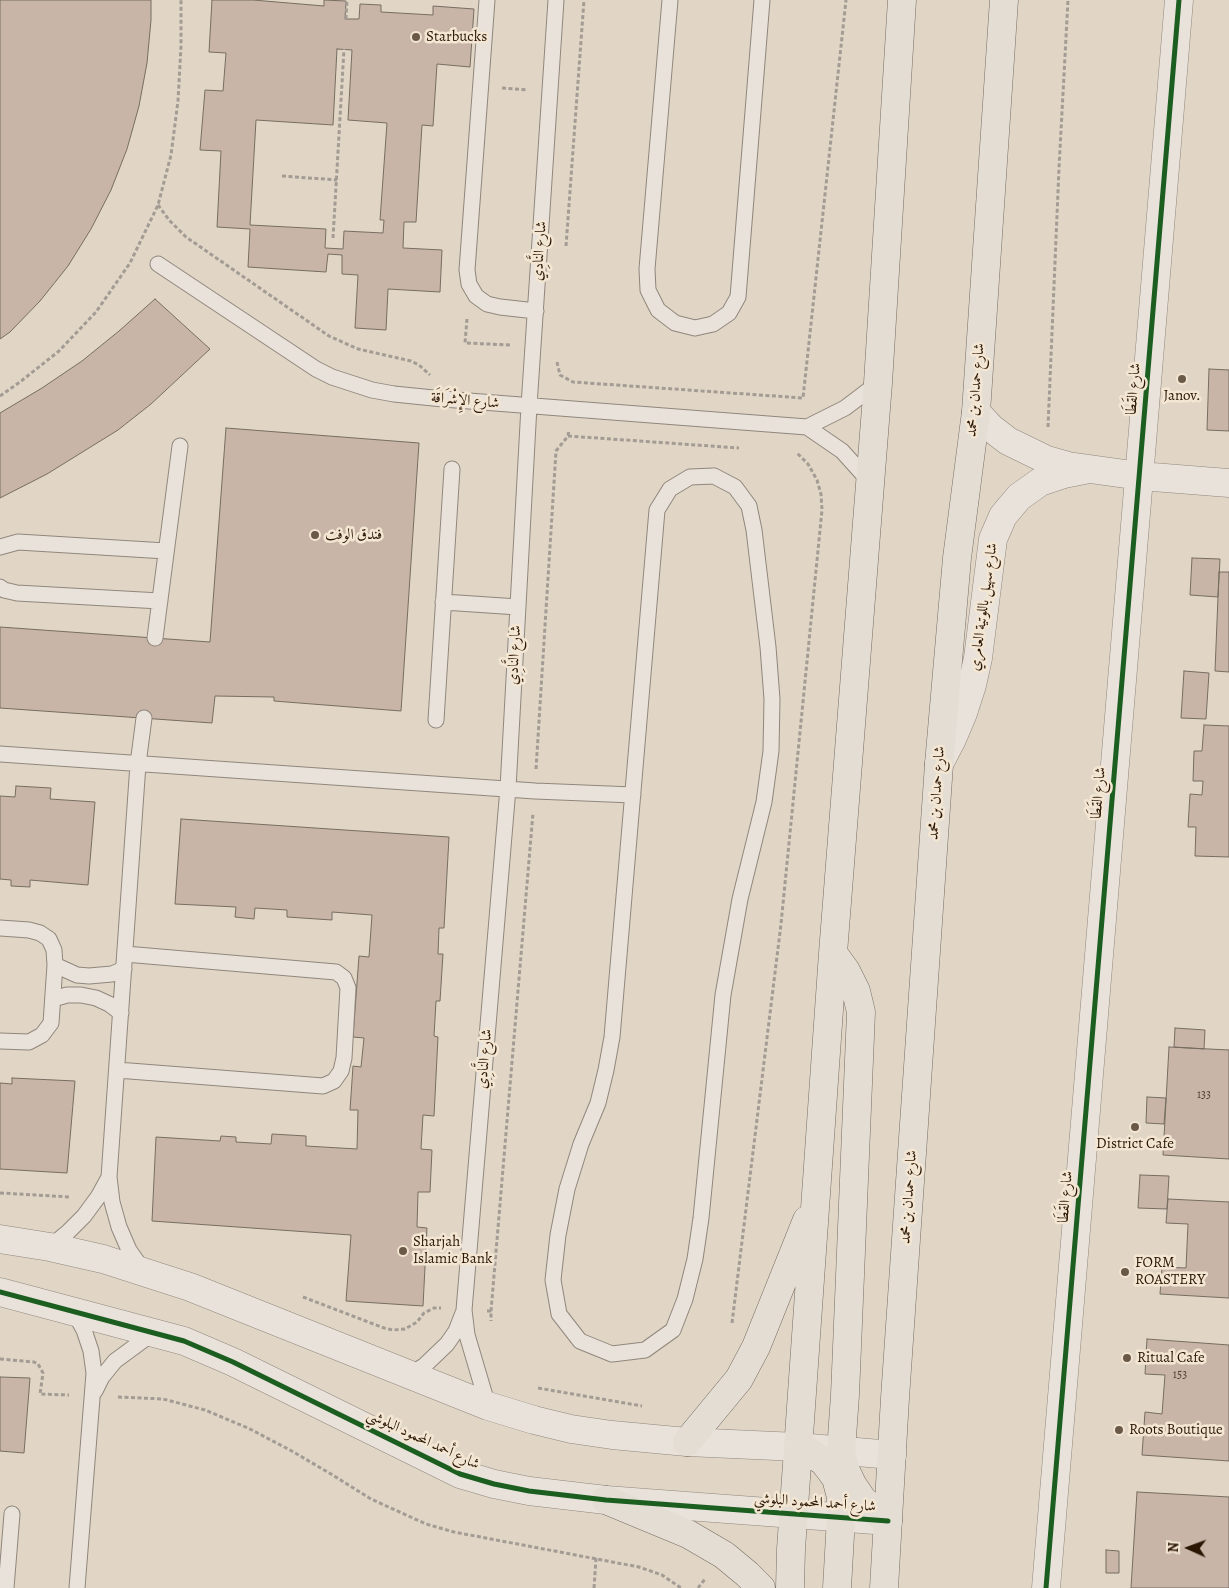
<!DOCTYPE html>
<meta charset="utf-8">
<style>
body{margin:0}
#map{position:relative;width:1229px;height:1588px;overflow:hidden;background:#e1d6c6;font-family:Alegreya,serif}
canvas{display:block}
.north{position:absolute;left:1164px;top:1523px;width:50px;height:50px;-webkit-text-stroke:4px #f3e6d3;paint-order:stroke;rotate:272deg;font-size:14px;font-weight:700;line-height:20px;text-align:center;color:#2b1604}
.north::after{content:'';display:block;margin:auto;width:18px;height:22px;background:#2b1604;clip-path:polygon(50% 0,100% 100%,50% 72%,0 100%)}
</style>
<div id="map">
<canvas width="1229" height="1588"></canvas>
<div class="north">N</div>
</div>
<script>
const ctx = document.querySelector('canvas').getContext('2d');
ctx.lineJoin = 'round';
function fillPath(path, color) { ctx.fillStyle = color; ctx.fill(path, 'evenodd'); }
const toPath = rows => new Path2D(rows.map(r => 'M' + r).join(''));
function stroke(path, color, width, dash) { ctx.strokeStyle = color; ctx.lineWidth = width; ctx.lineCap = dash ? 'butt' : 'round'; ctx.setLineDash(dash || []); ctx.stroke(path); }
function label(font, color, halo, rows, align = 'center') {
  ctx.font = font + ' Alegreya,Amiri,serif'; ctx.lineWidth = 5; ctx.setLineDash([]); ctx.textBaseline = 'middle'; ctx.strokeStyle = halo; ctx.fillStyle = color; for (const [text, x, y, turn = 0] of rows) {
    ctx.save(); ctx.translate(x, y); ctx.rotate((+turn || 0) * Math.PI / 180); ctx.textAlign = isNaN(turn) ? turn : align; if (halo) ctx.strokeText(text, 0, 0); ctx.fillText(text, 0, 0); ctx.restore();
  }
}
const building = toPath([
 [0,0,151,0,151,20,147,63,139,106,127,149,111,190,91,229,68,266,40,301,10,332,0,339,0,0],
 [212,0,253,0,324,6,324,0,346,1,345,19,359,19,360,4,381,5,381,12,433,15,433,6,474,9,470,67,437,64,433,126,422,125,416,222,404,222,403,248,442,250,440,292,388,289,386,330,355,328,358,275,342,274,342,255,328,254,326,272,248,267,250,229,217,227,221,151,200,150,205,90,223,91,226,53,209,52,212,0],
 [337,49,352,50,348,120,387,123,380,220,384,220,383,233,344,231,343,249,325,248,326,229,250,225,256,120,333,125,337,49],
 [155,299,210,349,151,404,118,430,47,474,0,498,0,413,42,388,82,361,119,331,155,299],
 [1209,369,1229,370,1229,431,1207,430,1209,369],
 [226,428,419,443,401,711,274,701,274,697,215,696,212,723,0,708,0,627,210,642,226,428],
 [1192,558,1220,559,1218,597,1190,595,1192,558],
 [1219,572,1229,572,1229,672,1215,671,1219,572],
 [1184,671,1209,673,1206,719,1181,718,1184,671],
 [1204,725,1229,726,1229,857,1195,856,1196,827,1188,827,1190,794,1202,795,1203,781,1193,781,1194,751,1202,751,1204,725],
 [16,786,51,788,50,799,95,802,88,885,30,880,30,887,11,886,11,880,0,879,0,796,15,797,16,786],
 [181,819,449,837,444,928,439,928,438,954,443,954,440,1001,436,1001,434,1036,438,1037,434,1116,423,1115,421,1149,432,1150,430,1192,418,1192,417,1227,427,1228,423,1306,346,1301,351,1235,152,1221,156,1137,220,1141,221,1136,236,1137,236,1142,271,1144,272,1134,306,1136,306,1146,357,1149,358,1110,350,1110,353,1066,361,1067,364,1038,353,1037,359,956,369,957,372,915,332,912,332,920,287,917,287,910,255,908,254,919,235,917,236,907,175,904,181,819],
 [1175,1028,1205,1030,1204,1049,1174,1047,1175,1028],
 [1169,1047,1229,1050,1229,1159,1163,1155,1169,1047],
 [12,1078,75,1081,67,1173,0,1169,0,1083,12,1084,12,1078],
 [1147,1097,1166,1098,1164,1124,1146,1123,1147,1097],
 [1140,1175,1169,1176,1167,1209,1138,1208,1140,1175],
 [1168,1199,1229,1202,1229,1298,1160,1294,1162,1267,1186,1268,1188,1224,1166,1223,1168,1199],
 [1147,1339,1229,1345,1229,1461,1142,1455,1145,1412,1162,1414,1165,1375,1145,1374,1147,1339],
 [0,1377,30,1378,24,1453,0,1451,0,1377],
 [1137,1492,1229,1497,1229,1588,1131,1588,1137,1492],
 [1106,1550,1119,1551,1119,1573,1106,1573,1106,1550]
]);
fillPath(building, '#c8b5a7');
stroke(building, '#766d62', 1);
const lane = toPath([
 [487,0,467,270,469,284,476,296,487,304,500,307,536,311],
 [670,0,647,269,648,290,658,310,675,323,695,328,713,324,729,313,738,297,762,0],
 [158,264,316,369,332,377,372,390,394,394,443,399,807,427,842,451,870,482],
 [807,427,845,408,878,383],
 [714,476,735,487,749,506,754,530,768,647,772,699,771,751,764,802,740,899,723,995,701,1218,695,1259,685,1299,673,1330,645,1350,612,1354,580,1341,559,1314,553,1280,558,1235,567,1189,581,1144,598,1103,606,1070,612,1037,657,510,670,489,690,477,714,476],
 [0,547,18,542,166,551],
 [0,587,4,590,17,593,160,601],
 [443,602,518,607],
 [155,638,180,446],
 [436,720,452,469],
 [0,754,535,791,633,795],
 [0,928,29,930,40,933,49,939,54,950,55,965,51,1023,42,1035,29,1042,0,1041],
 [55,965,77,975,89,976,112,974,124,969],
 [53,999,67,995,81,995,96,998,109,1004,121,1013],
 [117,1070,323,1086,334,1081,341,1071,344,1058,348,988,344,978,336,972,125,954],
 [50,1247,68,1232,84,1216,98,1197,109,1177],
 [143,1270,129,1250,119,1227,112,1202,109,1177,138,764,144,718],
 [74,1312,84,1330,91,1351,94,1373,77,1588],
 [410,1374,424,1366,447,1344,456,1331,463,1313],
 [95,1391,102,1377,115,1361,153,1333],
 [488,1406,467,1335,464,1310,508,788,529,406,556,0],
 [6,1588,12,1514]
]);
const street = toPath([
 [976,412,991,428,1008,441,1047,460,1068,466,1140,476,1229,483],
 [939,764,952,739,963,713,972,685,978,658,993,539,1003,516,1019,497,1040,482,1064,474,1089,469],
 [0,1239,50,1247,103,1259,190,1287,488,1406,534,1420,571,1429,612,1435,687,1442,798,1447,892,1455],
 [0,1292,184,1341,233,1362,460,1474,494,1484,529,1491,606,1500,888,1521],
 [1046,1588,1179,0]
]);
const primary = toPath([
 [833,953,846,971,856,991,861,1012,845,1395,841,1451,845,1469,852,1484,862,1499,874,1511,888,1521],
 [687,1442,739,1379,756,1347,807,1220],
 [798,1447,808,1451,824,1462,836,1478,841,1497,841,1518,837,1588],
 [606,1500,688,1534,724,1555,747,1574,761,1588],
 [790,1588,791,1549,833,953,878,383,902,0],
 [884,1588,895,1398,939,764,957,558,976,412,1004,0]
]);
stroke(lane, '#90877c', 17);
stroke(street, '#90877c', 29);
stroke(primary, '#766d62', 29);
stroke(toPath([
 [346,19,347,0],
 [502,88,528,90],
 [282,176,337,180],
 [158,205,169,220,186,237,329,336,358,349,411,361,419,365,430,375],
 [333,238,344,49],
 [566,246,584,0],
 [467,319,465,343,511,345],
 [557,362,560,375,573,382,803,398,846,0],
 [0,396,20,382,59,351,96,312,130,263,158,205,171,155,178,101,181,46,181,0],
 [1048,427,1059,168,1068,0],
 [568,436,739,448],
 [536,769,556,451,568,436,569,430],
 [0,1193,70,1197],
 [303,1297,384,1328,393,1330,405,1329,417,1322,424,1313,434,1308,441,1308],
 [487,1311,491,1311,491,1321],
 [491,1311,533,813],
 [732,1323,781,924,822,510,821,494,817,480,808,464,796,452],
 [0,1359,34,1362,38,1364,43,1373,40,1394,69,1395],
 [538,1388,642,1406],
 [118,1397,163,1399,205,1410,248,1428,290,1450,331,1474,371,1499,426,1524,454,1532,639,1567,662,1575,681,1588],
 [594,1588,596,1558],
 [698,1588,705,1579]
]), '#a39c94', 3, [4, 2.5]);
stroke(lane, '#e8e2da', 15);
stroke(street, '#e8e2da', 28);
stroke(primary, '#e3ddd4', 28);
stroke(toPath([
 [0,1292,184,1341,233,1362,460,1474,494,1484,529,1491,606,1500,888,1521],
 [1046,1588,1179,0]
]), '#1b5e20', 5);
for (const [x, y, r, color] of [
 [416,37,5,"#6b5948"],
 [1182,379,5,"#6b5948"],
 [315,535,5,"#6b5948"],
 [1135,1127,5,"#6b5948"],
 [403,1251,5,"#6b5948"],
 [1125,1272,5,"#6b5948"],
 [1127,1358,5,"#6b5948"],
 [1119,1430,5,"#6b5948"]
]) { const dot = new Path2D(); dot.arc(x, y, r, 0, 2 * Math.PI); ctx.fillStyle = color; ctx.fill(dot); stroke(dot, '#f3e6d3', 2); }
label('12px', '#523e2d', null, [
 ["133",1204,1095],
 ["153",1180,1375]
]);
label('15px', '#2b1604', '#f3e6d3', [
 ["Starbucks",426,37],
 ["Janov.",1182,396,"center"],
 ["فندق الوفت",325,535],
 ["District Cafe",1135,1144,"center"],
 ["Sharjah",413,1242],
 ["Islamic Bank",413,1259],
 ["FORM",1135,1263],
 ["ROASTERY",1135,1280],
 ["Ritual Cafe",1137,1358],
 ["Roots Boutique",1129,1430]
], 'left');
label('15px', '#2b1604', '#f3e6d3', [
 ["شارع النَّادِي",540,251,-86],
 ["شارع القَطَا",1134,389,-85],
 ["شارع حمدان بن محمد",976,390,-85],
 ["شارع الإِشْرَاقَة",465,401,5],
 ["شارع سهيل باللوتية العامري",984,607,-82],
 ["شارع النَّادِي",515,655,-87],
 ["شارع حمدان بن محمد",937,793,-86],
 ["شارع القَطَا",1099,793,-85],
 ["شارع النَّادِي",485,1059,-85],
 ["شارع حمدان بن محمد",909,1197,-86],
 ["شارع القَطَا",1066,1197,-85],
 ["شارع أحمد المحمود البلوشي",423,1440,25],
 ["شارع أحمد المحمود البلوشي",815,1503,4]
]);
</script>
